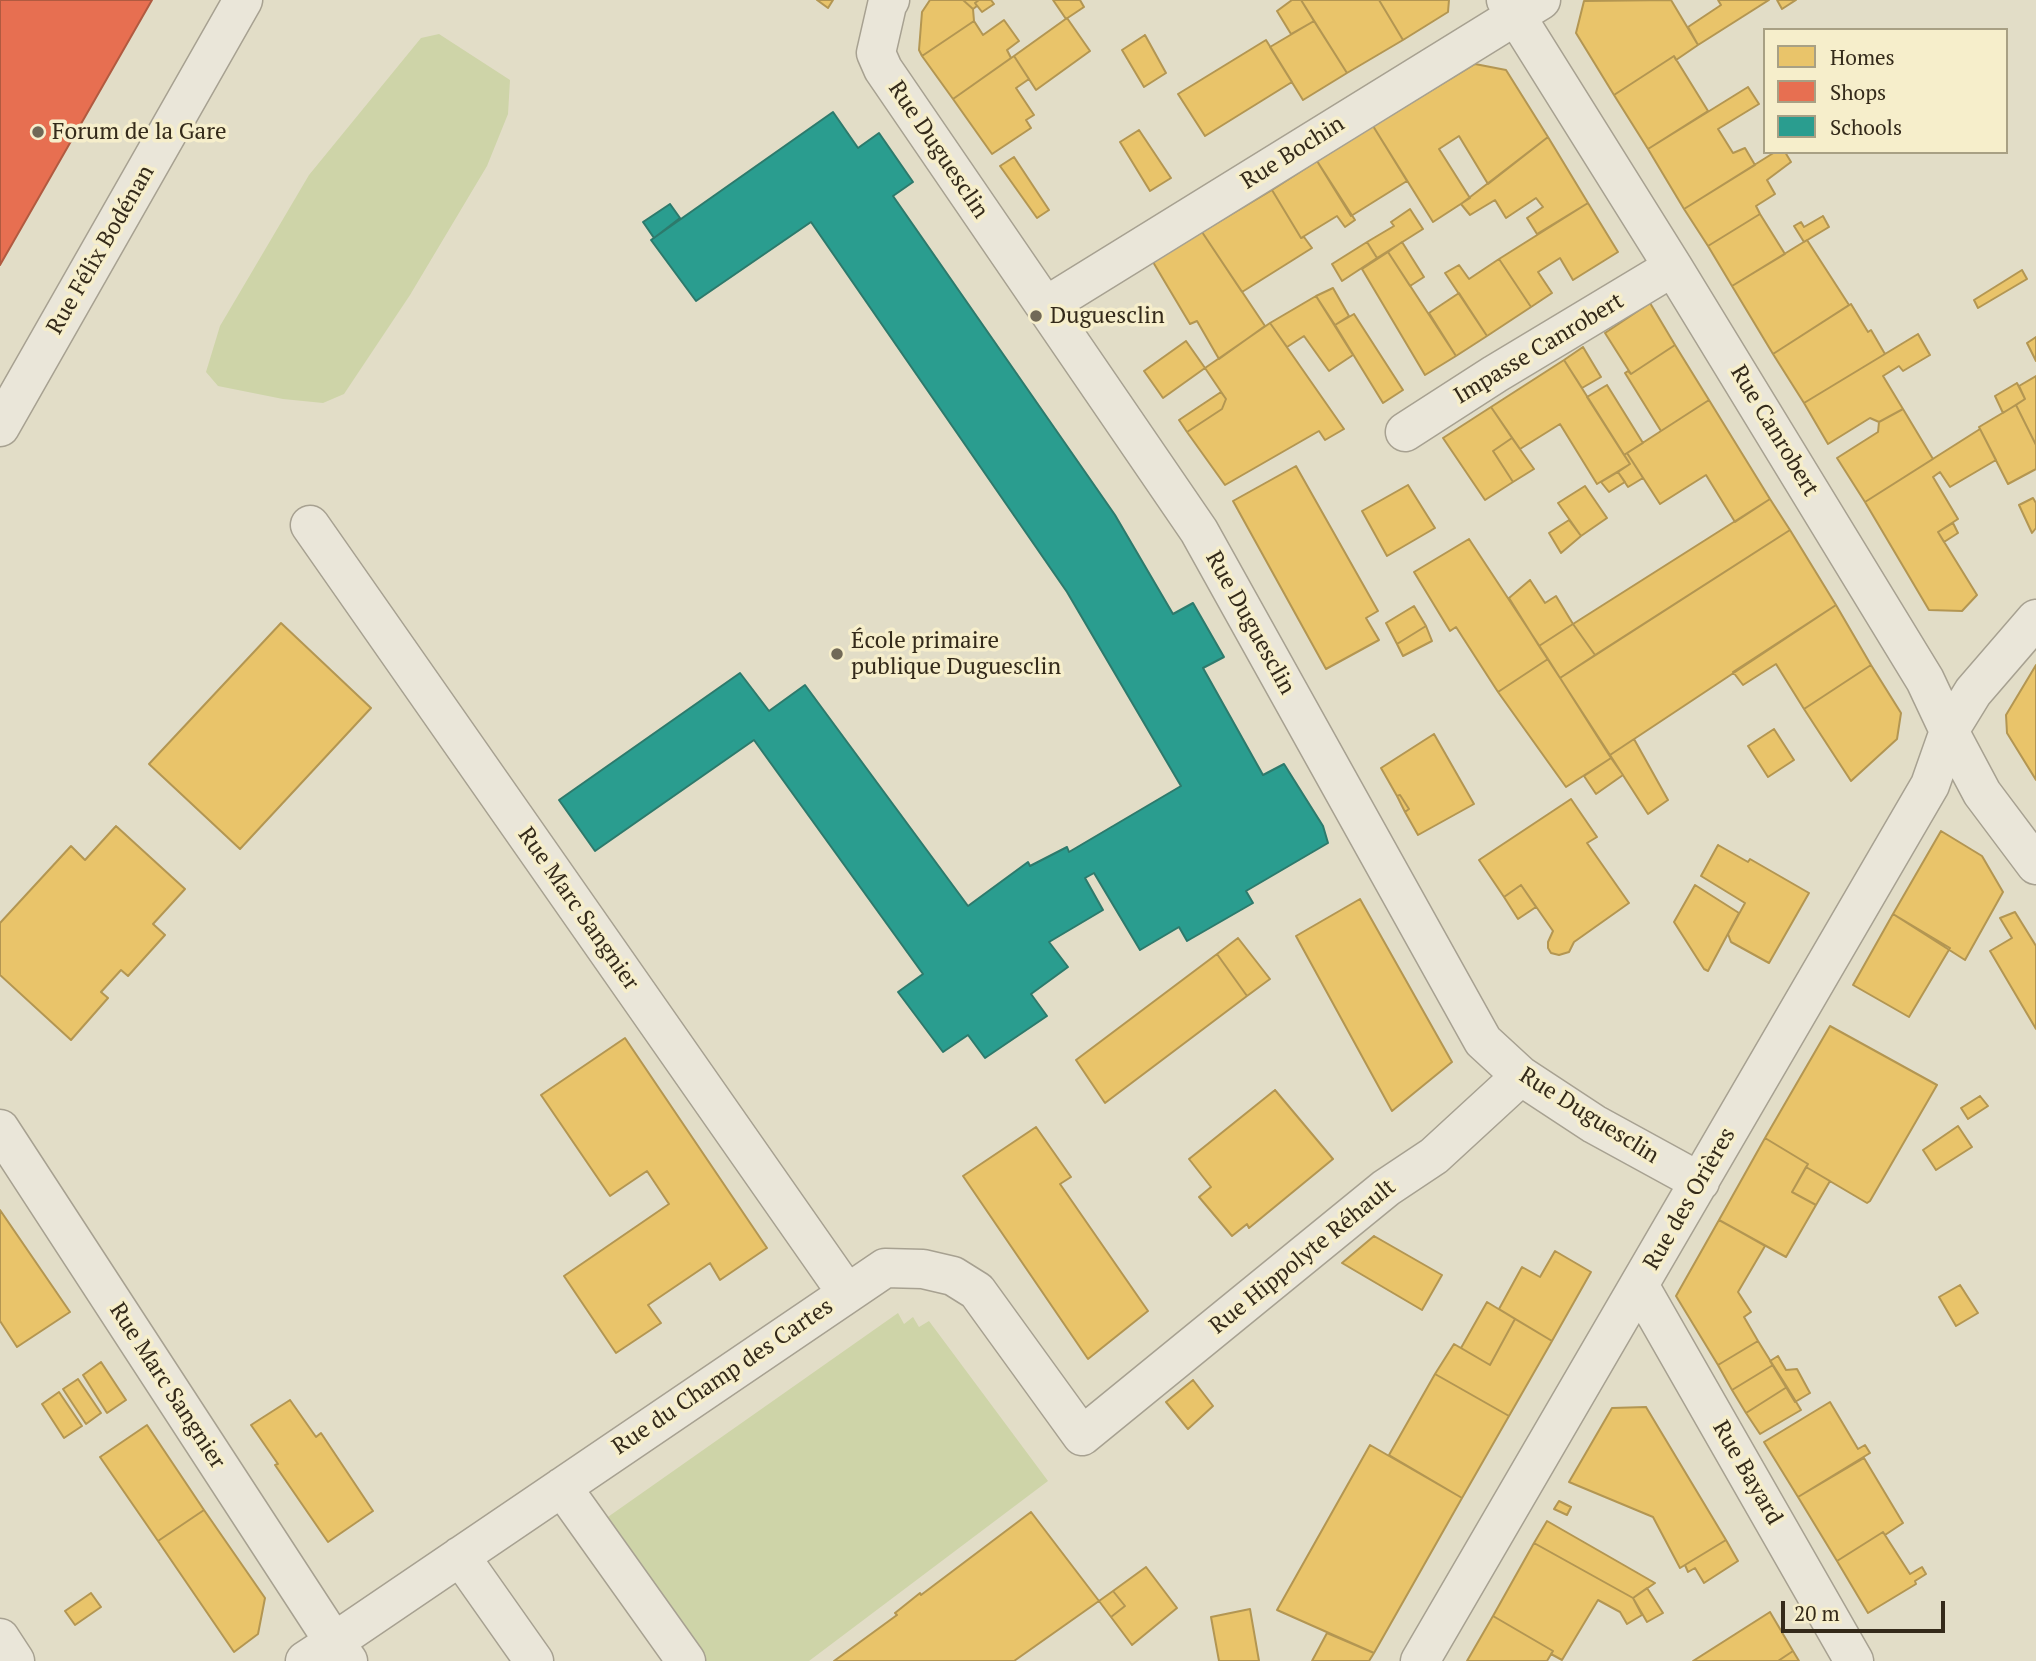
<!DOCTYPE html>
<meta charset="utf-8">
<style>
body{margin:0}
#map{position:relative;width:2036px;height:1661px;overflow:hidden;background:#e2ddc7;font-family:"PT Serif",serif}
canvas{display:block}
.legend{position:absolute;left:1763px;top:28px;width:245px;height:126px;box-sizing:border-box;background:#f6eecb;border:2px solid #a8a084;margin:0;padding:9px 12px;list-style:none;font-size:21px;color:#342a1a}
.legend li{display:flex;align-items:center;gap:14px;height:35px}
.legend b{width:35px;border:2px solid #a8a084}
.scale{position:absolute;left:1781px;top:1601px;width:164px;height:32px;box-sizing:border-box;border:4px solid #342a1a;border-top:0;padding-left:9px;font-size:21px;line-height:24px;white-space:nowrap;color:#342a1a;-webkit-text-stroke:5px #f6eecb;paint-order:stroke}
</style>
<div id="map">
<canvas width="2036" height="1661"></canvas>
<ul class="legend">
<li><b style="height:19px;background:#e9c46a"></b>Homes</li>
<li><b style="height:19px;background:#e76f51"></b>Shops</li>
<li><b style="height:19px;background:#2a9d8f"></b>Schools</li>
</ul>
<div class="scale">20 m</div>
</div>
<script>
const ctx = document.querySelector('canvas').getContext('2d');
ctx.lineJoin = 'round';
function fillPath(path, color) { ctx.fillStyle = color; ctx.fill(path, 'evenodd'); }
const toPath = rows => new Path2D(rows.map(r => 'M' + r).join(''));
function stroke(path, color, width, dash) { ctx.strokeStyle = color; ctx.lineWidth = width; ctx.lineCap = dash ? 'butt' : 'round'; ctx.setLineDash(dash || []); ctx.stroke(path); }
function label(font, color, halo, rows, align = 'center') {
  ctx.font = font + ' "PT Serif",serif'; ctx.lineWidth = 7; ctx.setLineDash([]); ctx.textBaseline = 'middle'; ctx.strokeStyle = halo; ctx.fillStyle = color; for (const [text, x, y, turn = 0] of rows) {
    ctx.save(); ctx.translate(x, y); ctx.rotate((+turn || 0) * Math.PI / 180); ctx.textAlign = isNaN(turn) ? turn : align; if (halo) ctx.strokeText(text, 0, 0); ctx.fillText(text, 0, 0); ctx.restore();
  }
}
fillPath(toPath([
 [439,34,510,80,508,114,487,166,410,295,344,394,323,403,283,399,218,386,206,372,220,326,309,175,421,38],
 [898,1313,904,1324,913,1317,919,1327,929,1321,1048,1481,809,1661,704,1661,605,1519]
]), '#ced4a8');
const homes = toPath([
 [817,0,833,0,828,8,817,0],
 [930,0,963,0,973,9,974,21,922,56,919,50,922,12,930,0],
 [963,0,979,0,975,3,977,6,973,9,963,0],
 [979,0,991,0,994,4,982,12,975,3,979,0],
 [1053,0,1080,0,1084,7,1066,19,1053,0],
 [1292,0,1301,0,1314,21,1291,34,1277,11,1292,0],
 [1301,0,1379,0,1403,40,1347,73,1301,0],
 [1379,0,1449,0,1448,12,1403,40,1379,0],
 [1671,0,1698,45,1676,60,1674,56,1614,95,1576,33,1584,1,1671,0],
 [1718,0,1769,0,1698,45,1688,27,1721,5,1718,0],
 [1777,0,1796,0,1782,9,1777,0],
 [1067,18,1090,51,1036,90,1014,56,1067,18],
 [1004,20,1019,41,1007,50,1011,58,953,99,922,56,974,21,983,35,1004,20],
 [1314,21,1347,73,1303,100,1270,47,1314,21],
 [1145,35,1166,73,1144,87,1122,50,1145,35],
 [1266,40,1292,82,1205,136,1178,94,1266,40],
 [1014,56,1029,79,1016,88,1034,115,1026,120,1031,128,992,154,953,99,1014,56],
 [1674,56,1708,111,1648,149,1614,95,1674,56],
 [1475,64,1506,70,1548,137,1488,184,1459,136,1439,149,1470,198,1433,222,1373,126,1475,64],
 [1748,87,1759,104,1718,129,1733,153,1745,148,1755,165,1684,209,1648,149,1748,87],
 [1373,126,1407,181,1351,216,1317,161,1373,126],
 [1139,130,1171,178,1150,191,1120,142,1139,130],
 [1548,137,1588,203,1537,234,1527,218,1543,207,1536,198,1506,218,1495,200,1470,215,1461,204,1548,137],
 [1775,152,1785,152,1791,162,1767,180,1775,194,1756,206,1760,214,1708,246,1684,209,1775,152],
 [1014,157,1049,210,1037,218,1000,166,1014,157],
 [1317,161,1355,220,1345,227,1337,216,1301,238,1272,190,1317,161],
 [1272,190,1301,238,1304,237,1312,248,1242,292,1202,232,1272,190],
 [1588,203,1618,252,1573,280,1560,258,1538,272,1552,293,1531,307,1499,259,1588,203],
 [1410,209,1423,229,1377,258,1367,242,1394,226,1391,222,1410,209],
 [1760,214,1785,254,1732,286,1708,246,1760,214],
 [1823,216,1829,227,1804,242,1794,226,1801,222,1804,227,1823,216],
 [1202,232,1265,326,1219,359,1197,321,1190,324,1153,262,1202,232],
 [1807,240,1849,305,1773,354,1732,286,1807,240],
 [1367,242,1377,258,1342,281,1332,264,1367,242],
 [1402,242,1424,277,1410,286,1388,252,1402,242],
 [1388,252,1456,356,1425,375,1362,269,1388,252],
 [1499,259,1531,307,1487,336,1445,273,1459,265,1469,279,1499,259],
 [2022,270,2027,279,1978,308,1974,300,2022,270],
 [1333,288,1349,316,1335,325,1316,296,1333,288],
 [1459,293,1487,336,1456,356,1429,313,1459,293],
 [1316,296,1353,355,1329,371,1304,336,1287,347,1270,323,1316,296],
 [1650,303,1675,345,1631,374,1605,333,1650,303],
 [1851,304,1868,332,1871,330,1885,354,1804,403,1773,354,1851,304],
 [1354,314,1403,390,1383,403,1335,325,1354,314],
 [1270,323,1344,429,1325,440,1319,431,1225,485,1187,432,1222,409,1226,399,1205,368,1270,323],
 [1918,334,1930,355,1903,371,1899,366,1883,376,1903,409,1879,422,1870,418,1828,444,1804,403,1918,334],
 [2036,337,2036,361,2027,343,2036,337],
 [1186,341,1205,368,1163,398,1144,371,1186,341],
 [1675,345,1709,400,1661,431,1625,373,1628,371,1631,374,1675,345],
 [1583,347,1601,377,1582,388,1564,360,1583,347],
 [1564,360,1630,464,1597,484,1560,424,1520,449,1491,407,1564,360],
 [2036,376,2036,445,2016,405,2025,399,2019,386,2036,376],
 [2017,383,2025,399,2003,413,1995,396,2017,383],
 [1607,385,1643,443,1624,455,1587,397,1607,385],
 [1221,392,1226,399,1222,409,1187,432,1179,420,1221,392],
 [1709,400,1770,499,1735,522,1706,475,1660,504,1627,453,1709,400],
 [2016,405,2036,445,2036,469,2008,484,1979,427,2016,405],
 [1491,407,1512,438,1493,451,1513,482,1485,500,1443,438,1491,407],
 [1903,409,1933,459,1865,502,1837,458,1878,432,1879,422,1903,409],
 [1980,429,1996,460,1950,487,1940,472,1933,477,1958,519,1938,532,1977,595,1962,611,1929,610,1865,502,1980,429],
 [1512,438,1534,469,1513,482,1493,451,1512,438],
 [1627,453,1643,478,1628,487,1618,472,1630,464,1624,455,1627,453],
 [1296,466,1378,611,1366,618,1379,640,1326,669,1233,501,1296,466],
 [1618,472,1625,482,1609,492,1601,482,1618,472],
 [1408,485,1435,528,1387,556,1362,511,1408,485],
 [1585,486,1607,518,1581,536,1558,503,1585,486],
 [2033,498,2036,503,2036,528,2032,533,2019,505,2033,498],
 [1770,499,1790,530,1595,655,1573,624,1770,499],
 [1569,520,1581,536,1561,553,1549,533,1569,520],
 [1953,523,1958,533,1944,542,1938,532,1953,523],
 [1790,530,1836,605,1610,755,1560,678,1790,530],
 [1469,539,1548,659,1498,692,1456,627,1450,631,1414,572,1469,539],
 [1530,580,1545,603,1556,596,1573,624,1539,646,1509,598,1530,580],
 [1836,605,1871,665,1804,709,1776,664,1743,685,1733,672,1836,605],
 [1414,606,1426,626,1397,644,1386,623,1414,606],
 [281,623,371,708,240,849,149,764,281,623],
 [1573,624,1595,655,1560,678,1539,646,1573,624],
 [1426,626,1432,641,1403,656,1397,644,1426,626],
 [1548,659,1611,758,1566,787,1498,692,1548,659],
 [1871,665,1901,713,1897,739,1851,781,1804,709,1871,665],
 [2036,665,2036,780,2007,733,2006,715,2036,665],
 [1774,729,1794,760,1768,777,1748,746,1774,729],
 [1434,734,1474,804,1418,835,1405,812,1409,809,1400,795,1397,796,1381,768,1434,734],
 [1634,739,1668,800,1648,814,1610,755,1634,739],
 [1611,758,1623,775,1596,794,1584,776,1611,758],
 [1400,795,1409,809,1405,812,1397,796,1400,795],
 [1571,799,1597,837,1587,843,1629,903,1574,942,1569,952,1559,955,1551,953,1548,948,1548,942,1553,931,1521,885,1504,897,1479,860,1571,799],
 [116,826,185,889,153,924,165,935,128,976,121,970,101,992,108,998,71,1040,0,975,0,923,71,846,85,860,116,826],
 [1941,831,1982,856,2003,892,1965,960,1893,914,1941,831],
 [1718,845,1748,862,1750,859,1809,893,1769,963,1731,942,1728,934,1745,903,1701,876,1718,845],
 [1521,885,1536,907,1518,919,1504,897,1521,885],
 [1695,885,1739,913,1708,971,1704,969,1674,922,1695,885],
 [1360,899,1452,1062,1392,1111,1296,936,1360,899],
 [2015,912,2036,946,2036,1029,1990,951,2012,938,2000,918,2015,912],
 [1893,914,1950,948,1909,1017,1853,985,1893,914],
 [1238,938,1270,979,1247,996,1217,954,1238,938],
 [1217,954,1247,996,1105,1103,1076,1060,1217,954],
 [1830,1026,1937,1085,1870,1201,1867,1203,1806,1167,1808,1164,1765,1138,1830,1026],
 [625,1038,767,1248,720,1280,710,1263,648,1305,661,1323,616,1353,564,1276,669,1204,647,1171,610,1196,541,1095,625,1038],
 [1275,1090,1333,1159,1249,1228,1247,1224,1232,1236,1199,1197,1211,1187,1189,1159,1275,1090],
 [1980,1096,1988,1106,1968,1119,1961,1108,1980,1096],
 [1958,1126,1972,1147,1936,1170,1923,1150,1958,1126],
 [1036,1127,1071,1177,1060,1184,1148,1311,1088,1359,963,1176,1036,1127],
 [1765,1138,1808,1164,1792,1192,1816,1205,1786,1257,1719,1220,1765,1138],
 [1806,1167,1830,1181,1816,1205,1792,1192,1806,1167],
 [0,1210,70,1312,17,1347,0,1321,0,1210],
 [1719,1220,1765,1246,1738,1292,1751,1312,1744,1317,1758,1341,1718,1365,1676,1296,1719,1220],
 [1374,1236,1442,1275,1422,1310,1342,1263,1374,1236],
 [1555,1251,1591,1272,1552,1341,1499,1309,1522,1267,1540,1277,1555,1251],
 [1960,1285,1978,1313,1956,1326,1939,1297,1960,1285],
 [1487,1302,1515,1319,1490,1365,1461,1348,1487,1302],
 [1515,1319,1552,1341,1509,1416,1435,1374,1454,1344,1490,1365,1515,1319],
 [1758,1341,1773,1365,1732,1390,1718,1365,1758,1341],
 [1778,1356,1786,1370,1797,1369,1810,1393,1795,1402,1770,1361,1778,1356],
 [101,1362,126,1400,107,1413,83,1375,101,1362],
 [1773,1365,1787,1387,1746,1413,1732,1390,1773,1365],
 [1435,1374,1509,1416,1462,1498,1389,1455,1435,1374],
 [78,1379,101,1413,86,1424,63,1389,78,1379],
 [1193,1380,1213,1406,1188,1429,1166,1402,1193,1380],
 [1787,1387,1801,1410,1760,1434,1746,1413,1787,1387],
 [59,1392,82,1426,64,1438,42,1404,59,1392],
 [290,1400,316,1437,321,1433,373,1511,328,1542,275,1465,278,1464,251,1425,290,1400],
 [1830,1402,1858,1449,1865,1445,1870,1453,1798,1497,1764,1442,1830,1402],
 [1646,1407,1726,1540,1680,1568,1653,1517,1569,1482,1612,1408,1646,1407],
 [147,1425,204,1510,158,1541,100,1457,147,1425],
 [1370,1445,1462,1498,1374,1653,1277,1610,1370,1445],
 [1864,1458,1903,1523,1885,1535,1883,1532,1837,1561,1798,1497,1864,1458],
 [1559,1501,1571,1507,1567,1515,1554,1509,1559,1501],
 [204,1510,265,1598,258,1634,234,1652,158,1541,204,1510],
 [1031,1512,1099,1601,1014,1661,834,1661,897,1615,895,1613,920,1593,921,1595,1031,1512],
 [1547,1521,1655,1583,1633,1598,1534,1543,1547,1521],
 [1883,1532,1910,1574,1922,1567,1926,1574,1915,1581,1916,1584,1868,1613,1837,1561,1883,1532],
 [1726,1540,1738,1561,1704,1583,1695,1568,1688,1572,1685,1565,1726,1540],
 [1534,1543,1633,1598,1642,1615,1627,1624,1620,1612,1598,1600,1562,1660,1551,1654,1553,1651,1493,1616,1534,1543],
 [1146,1567,1177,1608,1132,1645,1111,1617,1125,1606,1113,1591,1146,1567],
 [1647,1588,1663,1613,1647,1622,1633,1598,1647,1588],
 [1113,1591,1125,1606,1111,1617,1099,1601,1113,1591],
 [91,1593,101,1607,75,1625,65,1611,91,1593],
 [1250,1609,1259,1661,1219,1661,1211,1617,1250,1609],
 [1770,1612,1793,1651,1778,1661,1693,1661,1770,1612],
 [1493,1616,1553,1651,1547,1661,1467,1661,1493,1616],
 [1327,1633,1374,1653,1369,1661,1312,1661,1327,1633],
 [1793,1651,1799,1661,1778,1661,1793,1651]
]);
fillPath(homes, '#e9c46a');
stroke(homes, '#b39652', 2);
const shops = toPath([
 [0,0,152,0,0,265,0,0]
]);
fillPath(shops, '#e76f51');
stroke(shops, '#b15a40', 2);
const schools = toPath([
 [833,112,858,148,879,133,913,182,893,196,1115,515,1173,614,1193,603,1224,657,1203,668,1263,775,1284,764,1323,826,1328,843,1246,891,1253,903,1187,941,1179,927,1140,950,1094,873,1085,878,1103,910,1049,942,1068,967,1031,994,1047,1016,985,1058,968,1035,943,1052,898,992,923,974,754,740,595,851,559,800,740,673,769,711,805,685,968,906,1028,862,1030,866,1067,847,1069,852,1181,786,1067,592,811,222,696,301,651,240,833,112],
 [670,204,680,218,654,238,643,222,670,204]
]);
fillPath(schools, '#2a9d8f');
stroke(schools, '#2d7a6c', 2);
const minor = toPath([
 [890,0,887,5,876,53,883,69,1199,531,1483,1041,1521,1076,1594,1124,1700,1182],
 [1506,0,1673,267,1925,680,1949,731,1982,793,2036,865],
 [1046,306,1541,0],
 [0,427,243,0],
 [1405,432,1495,374,1673,267],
 [310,525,846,1292],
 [0,1129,334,1642,885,1268,923,1269,953,1276,977,1291,1082,1436,1386,1188,1434,1156,1521,1076],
 [1639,1285,1854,1661],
 [562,1487,686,1661],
 [460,1556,534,1661],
 [0,1638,15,1661],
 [305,1661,334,1642,348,1661],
 [1420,1661,1930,785,1949,731,1973,692,2036,619]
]);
stroke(minor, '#a7a191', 41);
stroke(minor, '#eae6d9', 38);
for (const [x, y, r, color] of [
 [38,132,7,"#716957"],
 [1036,316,7,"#716957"],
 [837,654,7,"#716957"]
]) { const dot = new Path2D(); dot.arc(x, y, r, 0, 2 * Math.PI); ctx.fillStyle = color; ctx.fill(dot); stroke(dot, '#f6eecb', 2.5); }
label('23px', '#342a1a', '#f6eecb', [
 ["Forum de la Gare",52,132],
 ["Duguesclin",1050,316],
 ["École primaire",851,641],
 ["publique Duguesclin",851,667]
], 'left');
label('23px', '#342a1a', '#f6eecb', [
 ["Rue Duguesclin",938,150,56],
 ["Rue Bochin",1293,153,-32],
 ["Rue Félix Bodénan",101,250,-60],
 ["Impasse Canrobert",1539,349,-31],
 ["Rue Canrobert",1774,431,59],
 ["Rue Duguesclin",1250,623,61],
 ["Rue Marc Sangnier",578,909,55],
 ["Rue Duguesclin",1589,1116,32],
 ["Rue des Orières",1690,1199,-60],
 ["Rue Hippolyte Réhault",1303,1257,-39],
 ["Rue du Champ des Cartes",723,1377,-34],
 ["Rue Marc Sangnier",167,1386,57],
 ["Rue Bayard",1747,1473,60]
]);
</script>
